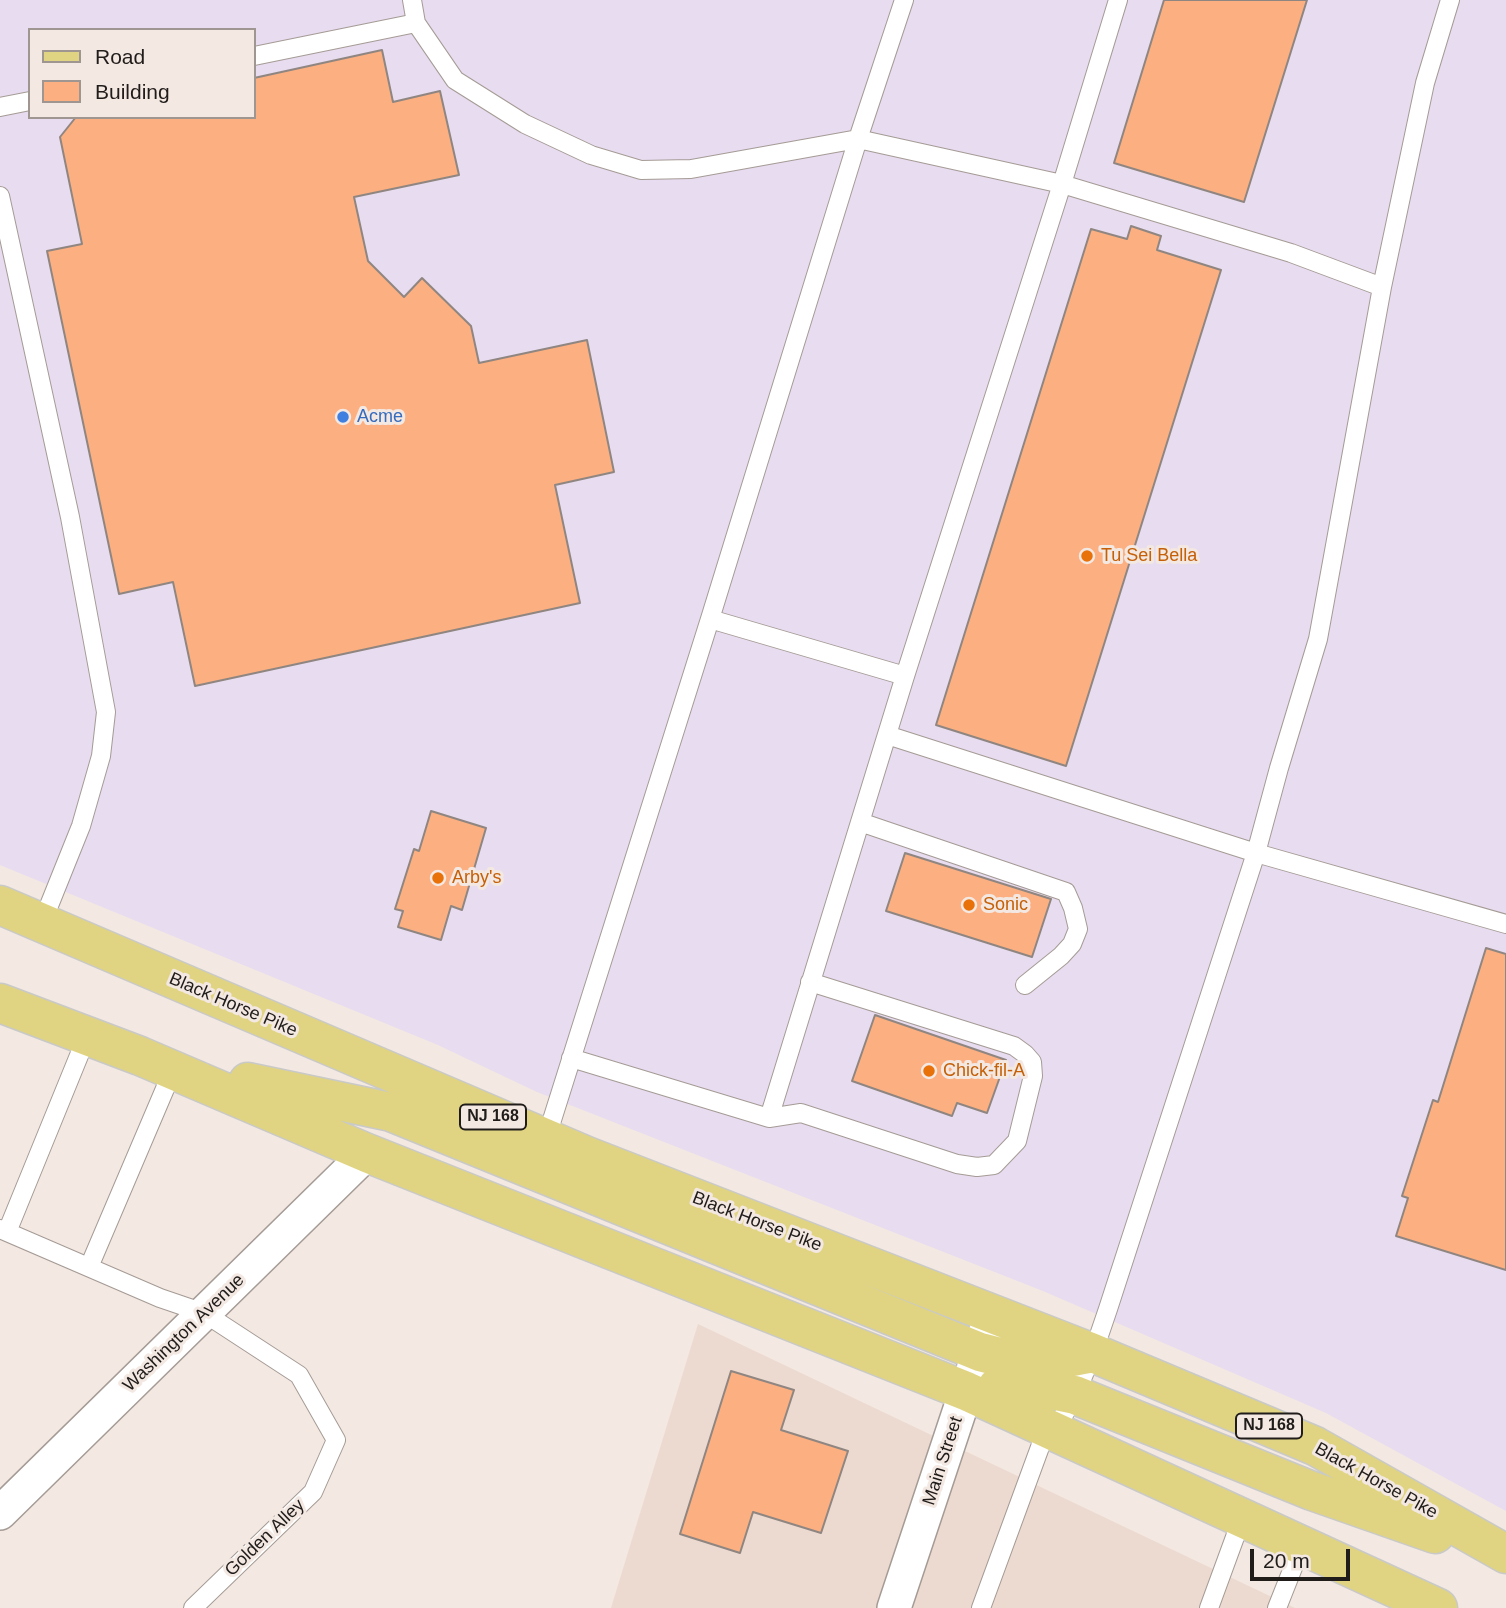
<!DOCTYPE html>
<style>
body{margin:0}
#map{position:relative;width:1506px;height:1608px;overflow:hidden;background:#f3e8e2;font-family:Arial,sans-serif}
canvas{display:block}
.legend{position:absolute;left:28px;top:28px;width:228px;height:91px;box-sizing:border-box;background:#f3e8e2;border:2px solid #9f9692;margin:0;padding:9px 12px;list-style:none;font-size:21px;color:#201c1a}
.legend li{display:flex;align-items:center;gap:14px;height:35px}
.legend b{width:35px;border:2px solid #9f9692}
.scale{position:absolute;left:1250px;top:1549px;width:100px;height:32px;box-sizing:border-box;border:4px solid #201c1a;border-top:0;padding-left:9px;font-size:21px;line-height:24px;white-space:nowrap;color:#201c1a;-webkit-text-stroke:5px #f3e8e2;paint-order:stroke}
</style>
<div id="map">
<canvas width="1506" height="1608"></canvas>
<ul class="legend">
<li><b style="height:9px;background:#e0d482"></b>Road</li>
<li><b style="height:19px;background:#fcaf80"></b>Building</li>
</ul>
<div class="scale">20 m</div>
</div>
<script>
const ctx = document.querySelector('canvas').getContext('2d');
ctx.lineJoin = 'round';
function fillPath(path, color) { ctx.fillStyle = color; ctx.fill(path, 'evenodd'); }
const toPath = rows => new Path2D(rows.map(r => 'M' + r).join(''));
function stroke(path, color, width, dash) { ctx.strokeStyle = color; ctx.lineWidth = width; ctx.lineCap = dash ? 'butt' : 'round'; ctx.setLineDash(dash || []); ctx.stroke(path); }
function label(font, color, halo, rows, align = 'center') {
  ctx.font = font + ' Arial,sans-serif'; ctx.lineWidth = 6; ctx.setLineDash([]); ctx.textBaseline = 'middle'; ctx.strokeStyle = halo; ctx.fillStyle = color; for (const [text, x, y, turn = 0] of rows) {
    ctx.save(); ctx.translate(x, y); ctx.rotate((+turn || 0) * Math.PI / 180); ctx.textAlign = isNaN(turn) ? turn : align; if (halo) ctx.strokeText(text, 0, 0); ctx.fillText(text, 0, 0); ctx.restore();
  }
}
fillPath(toPath([
 [0,0,1506,0,1506,1511,1326,1413,1043,1291,537,1092,438,1045,0,865],
 [30,30,254,30,254,117,30,117]
]), '#e7dcf0');
fillPath(toPath([
 [698,1324,1295,1608,611,1608]
]), '#ecdad0');
const building = toPath([
 [1164,0,1307,0,1244,202,1114,163,1164,0],
 [382,50,393,102,440,91,459,175,354,197,368,261,404,297,422,278,471,326,479,363,587,340,614,472,555,485,580,603,195,686,173,582,119,594,47,251,82,244,60,137,76,117,254,117,254,78,382,50],
 [1131,226,1161,236,1157,250,1221,270,1066,766,936,725,1091,229,1127,239,1131,226],
 [431,811,486,828,462,910,451,906,441,940,398,927,403,911,395,909,414,849,419,851,431,811],
 [905,853,1051,899,1032,957,886,911,905,853],
 [1486,948,1506,954,1506,1270,1396,1236,1408,1198,1402,1196,1433,1100,1438,1102,1486,948],
 [875,1015,1006,1060,987,1113,957,1103,952,1116,852,1081,875,1015],
 [731,1371,794,1390,781,1430,848,1451,821,1533,753,1512,740,1553,680,1534,731,1371]
]);
fillPath(building, '#fcaf80');
stroke(building, '#908681', 2);
const service = toPath([
 [412,0,416,23],
 [904,0,858,139,1062,184,1291,253,1382,287],
 [254,56,416,23,455,80,525,124,591,155,641,170,691,169,858,139,710,619,546,1139],
 [0,107,30,101],
 [0,196,70,517,106,712,101,756,81,826,42,923],
 [710,619,905,676],
 [887,735,1256,853,1506,924],
 [860,822,1066,892,1073,908,1078,929,1072,944,1061,956,1025,985],
 [571,1058,769,1118,905,676,1062,184,1118,0],
 [769,1118,801,1113,957,1164,977,1167,994,1165,1017,1141,1033,1076,1032,1062,1025,1054,1014,1046,810,982],
 [0,1229,160,1298,204,1313,299,1375,336,1440,313,1492,193,1608],
 [7,1232,87,1036],
 [89,1267,173,1070],
 [1054,1432,1075,1395,1093,1353,1108,1309,1256,853,1279,768,1318,639,1382,287,1425,83,1450,0],
 [981,1608,1047,1428],
 [1209,1608,1242,1518],
 [1277,1608,1302,1545]
]);
const minor = toPath([
 [0,1513,367,1153],
 [894,1608,992,1313]
]);
const primary = toPath([
 [0,905,587,1156,1093,1353,1315,1446,1506,1554],
 [0,1003,140,1056,367,1153,966,1391,1438,1608],
 [248,1082,391,1112,980,1352,1031,1365,1093,1353],
 [997,1387,1021,1384,1075,1395,1312,1491,1435,1534]
]);
stroke(service, '#a59b95', 20);
stroke(minor, '#a59b95', 36);
stroke(primary, '#c9c9c8', 41);
stroke(service, '#fff', 18);
stroke(minor, '#fff', 33);
stroke(primary, '#e0d482', 38);
for (const [x, y, r, color] of [
 [343,417,7,"#3f7fe0"],
 [1087,556,7,"#e8710a"],
 [438,878,7,"#e8710a"],
 [969,905,7,"#e8710a"],
 [929,1071,7,"#e8710a"]
]) { const dot = new Path2D(); dot.arc(x, y, r, 0, 2 * Math.PI); ctx.fillStyle = color; ctx.fill(dot); stroke(dot, '#f3e8e2', 2.5); }
for (const [x, y, w] of [
 [493,1117,66],
 [1269,1426,66]
]) { const box = new Path2D(); box.roundRect(x - w / 2, y - 12.5, w, 25, 5); ctx.fillStyle = '#f3e8e2'; ctx.fill(box); stroke(box, '#201c1a', 2); }
label('bold 16px', '#201c1a', null, [
 ["NJ 168",493,1117],
 ["NJ 168",1269,1426]
]);
label('18px', '#366cbe', '#f3e8e2', [
 ["Acme",357,417]
], 'left');
label('18px', '#c56008', '#f3e8e2', [
 ["Tu Sei Bella",1101,556],
 ["Arby's",452,878],
 ["Sonic",983,905],
 ["Chick-fil-A",943,1071]
], 'left');
label('18px', '#201c1a', '#f3e8e2', [
 ["Black Horse Pike",233,1005,23],
 ["Black Horse Pike",757,1222,21],
 ["Washington Avenue",184,1333,-44],
 ["Main Street",943,1461,-72],
 ["Black Horse Pike",1376,1481,29],
 ["Golden Alley",265,1538,-44]
]);
</script>
